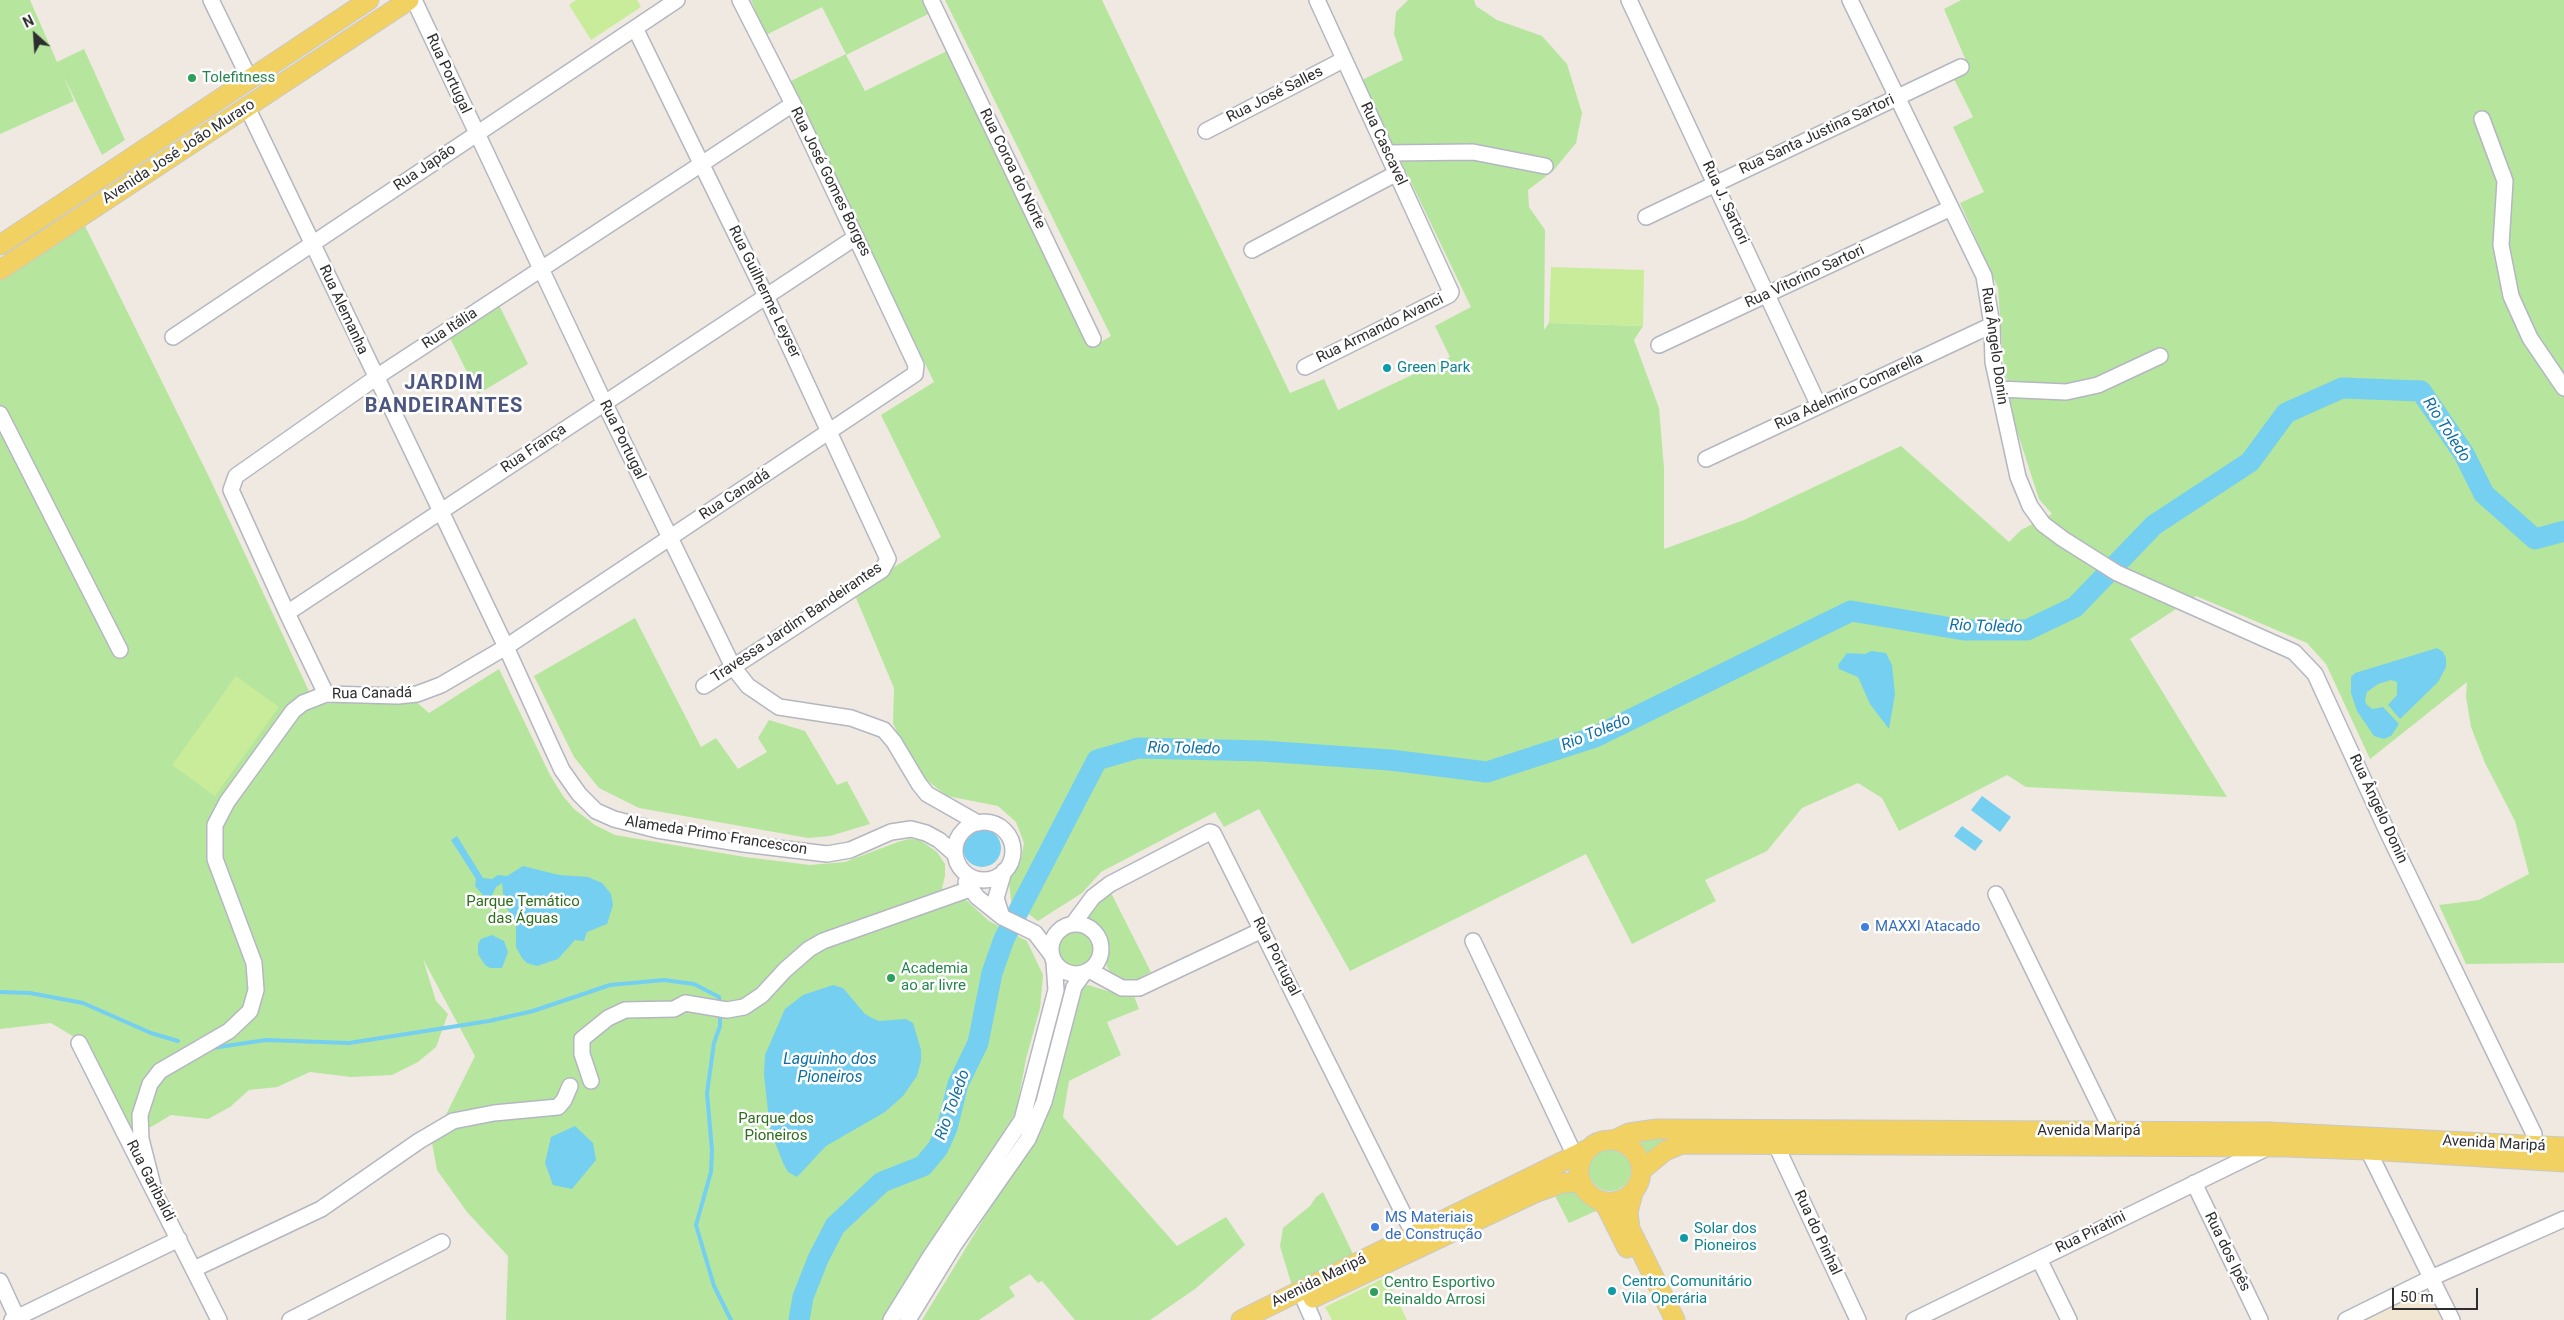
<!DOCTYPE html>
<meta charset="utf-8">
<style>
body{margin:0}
#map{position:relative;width:2564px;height:1320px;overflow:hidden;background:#efe9e1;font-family:Roboto,sans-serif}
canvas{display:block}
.north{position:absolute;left:10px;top:10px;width:50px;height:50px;-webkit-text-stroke:4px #fff;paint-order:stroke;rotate:334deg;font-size:14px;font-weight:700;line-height:20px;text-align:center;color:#2e2e2e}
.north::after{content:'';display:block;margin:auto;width:18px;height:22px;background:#2e2e2e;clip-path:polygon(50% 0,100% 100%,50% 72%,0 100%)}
.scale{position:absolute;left:2392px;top:1288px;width:86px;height:22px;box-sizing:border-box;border:2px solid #2e2e2e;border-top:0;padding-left:6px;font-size:15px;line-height:18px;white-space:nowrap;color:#2e2e2e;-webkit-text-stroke:4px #fff;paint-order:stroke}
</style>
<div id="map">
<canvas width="2564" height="1320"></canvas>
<div class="north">N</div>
<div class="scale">50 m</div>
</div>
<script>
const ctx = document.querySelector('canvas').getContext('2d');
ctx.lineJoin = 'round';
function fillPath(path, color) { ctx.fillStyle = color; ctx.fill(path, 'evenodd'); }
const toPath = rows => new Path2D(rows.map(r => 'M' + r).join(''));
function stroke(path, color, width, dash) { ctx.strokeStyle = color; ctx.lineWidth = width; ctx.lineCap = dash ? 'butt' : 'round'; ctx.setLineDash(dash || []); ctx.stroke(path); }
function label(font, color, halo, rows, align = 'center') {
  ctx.font = font + ' Roboto,sans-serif'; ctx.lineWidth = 5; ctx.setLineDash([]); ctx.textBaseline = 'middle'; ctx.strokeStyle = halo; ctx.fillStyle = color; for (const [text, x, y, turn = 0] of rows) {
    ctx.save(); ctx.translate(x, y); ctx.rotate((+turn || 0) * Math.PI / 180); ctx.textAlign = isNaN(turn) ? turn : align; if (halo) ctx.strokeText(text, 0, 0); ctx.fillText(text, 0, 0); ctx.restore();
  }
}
fillPath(toPath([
 [2430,1285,2447,1320,2358,1320]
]), '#f0e6d1');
fillPath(toPath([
 [0,0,30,0,57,62,84,49,125,140,102,155,63,75,74,101,0,134],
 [751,0,923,0,930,13,846,55,865,91,947,51,1091,348,1111,336,945,0,1102,0,1290,393,1324,379,1338,410,1450,357,1435,326,1471,307,1362,80,1403,60,1394,34,1396,12,1408,0,1474,0,1476,6,1497,20,1542,36,1567,64,1582,113,1576,143,1553,171,1528,190,1529,207,1545,230,1544,330,1549,323,1643,326,1634,340,1659,408,1664,468,1664,549,1744,520,1901,446,2009,542,2021,530,2052,514,2039,499,2015,425,2003,359,1998,288,1960,203,1984,192,1953,127,1973,117,1954,79,1970,70,1944,9,1961,0,2564,0,2564,963,2466,964,2439,905,2479,900,2529,874,2515,821,2485,763,2471,727,2466,697,2467,682,2370,759,2326,664,2307,643,2196,596,2130,639,2227,797,2026,787,2007,775,1899,831,1882,798,1858,783,1802,808,1767,851,1705,880,1716,901,1632,944,1586,854,1350,971,1259,809,1224,827,1215,812,1101,872,1082,893,1038,921,1011,901,1009,881,1020,864,1024,843,1016,822,998,806,947,796,924,778,909,757,893,723,894,688,854,593,941,537,881,415,934,382,789,82,846,54,822,7,766,35],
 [85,226,211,481,315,704,413,699,429,713,499,669,550,775,563,796,574,809,595,825,615,835,745,857,810,865,845,862,898,842,909,839,920,840,937,852,945,864,945,876,942,888,955,903,965,899,989,921,1027,941,1043,975,1040,1008,1026,1059,1016,1112,992,1152,932,1241,886,1320,506,1320,508,1256,467,1212,437,1170,432,1143,475,1056,423,959,436,1001,448,1014,436,1047,418,1062,392,1075,351,1077,310,1072,277,1087,249,1090,230,1107,208,1119,171,1115,151,1127,126,1128,81,1041,51,1023,0,1029,0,277],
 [499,305,528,364,478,394,450,338],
 [635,618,701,747,716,738,738,769,767,752,758,738,769,720,805,731,837,785,847,781,870,824,830,836,808,838,639,808,599,788,574,757,534,676],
 [1109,889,1151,972,1137,980,1126,981,1117,979,1111,973,1107,967,1101,933,1096,924,1082,916],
 '1054 947a20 20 0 1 1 40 0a20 20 0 1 1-40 0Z',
 [1088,985,1124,996,1134,996,1139,1009,1107,1022,1121,1055,1069,1081,1063,1117,1177,1246,1226,1217,1245,1245,1195,1289,1150,1320,1075,1320,1042,1281,1038,1283,1030,1274,1009,1287,1015,1296,979,1320,922,1320,1039,1128,1076,996,1084,986],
 [1691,1135,1645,1161,1637,1146,1628,1139],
 '1589 1170a21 21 0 1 1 42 0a21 21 0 1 1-42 0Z',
 [1576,1191,1594,1201,1598,1210,1569,1223,1554,1194],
 [1323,1192,1354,1256,1292,1286,1280,1246,1283,1228,1310,1206,1316,1197]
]), '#b6e59e');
fillPath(toPath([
 [576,0,637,0,641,7,591,40,569,5],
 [1551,267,1644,270,1643,326,1549,323],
 [236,676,279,707,215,796,172,765],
 [1386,1277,1407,1320,1332,1320,1325,1307]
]), '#c9ec9a');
fillPath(toPath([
 [2437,648,2443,652,2446,658,2446,667,2438,682,2400,719,2388,705,2397,695,2397,682,2391,680,2378,684,2367,692,2365,699,2366,704,2372,709,2383,707,2399,724,2391,736,2384,739,2374,736,2357,711,2351,693,2351,677,2355,673],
 [1871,651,1886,653,1892,665,1895,694,1889,729,1870,704,1858,677,1839,669,1838,665,1847,653,1865,654],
 [1982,796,2011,817,2000,832,1971,810],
 [1962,826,1983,841,1975,851,1954,836],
 '963 848a19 19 0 1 1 38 0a19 19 0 1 1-38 0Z',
 [457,836,483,878,492,879,498,875,507,876,523,866,559,875,588,877,602,883,611,894,613,905,607,924,587,932,584,941,575,940,558,959,537,966,527,963,522,958,516,947,516,924,504,903,502,883,496,887,491,897,486,897,481,893,475,886,476,879,451,840],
 [492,935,504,941,508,952,502,968,490,968,485,965,478,954,478,944,481,939],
 [833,985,843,988,865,1014,872,1018,879,1021,906,1019,913,1023,921,1050,921,1061,917,1076,903,1096,885,1112,826,1146,797,1177,788,1172,783,1163,770,1129,764,1075,765,1055,785,1009,803,995],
 [575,1126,593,1143,596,1160,572,1189,553,1185,545,1163,551,1137]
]), '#75cff0');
stroke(toPath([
 [0,992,30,993,83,1003,151,1033,178,1041],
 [720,1013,720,1026,714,1043,707,1093,712,1150,711,1172,696,1225,714,1286,731,1320],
 [212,1048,266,1040,349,1043,489,1021,533,1011,610,985,664,980,694,984,719,997,720,1006]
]), '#75cff0', 4);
stroke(toPath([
 [799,1320,803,1297,818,1259,835,1226,882,1182,923,1166,938,1148,947,1128,958,1084,978,1043,992,973,1004,939,1097,760,1138,748,1263,751,1390,760,1487,772,1595,737,1851,611,1964,630,2027,630,2075,607,2154,525,2250,462,2286,413,2342,388,2421,391,2464,454,2484,494,2535,539,2564,531]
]), '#75cff0', 21);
const minor = toPath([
 [211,0,250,80],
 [414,0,604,402,733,667,748,686,779,707,851,718,884,730,894,742,919,784,927,794,978,823],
 [931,0,1093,339],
 [1629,0,1819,406],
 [1850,0,1984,276,1992,325,1993,362,2018,477,2030,506,2043,524,2063,539,2117,573,2294,652,2315,674,2387,831,2534,1134,2532,1155],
 [635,28,766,296,888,559,882,570,704,686],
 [247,107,506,647,550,744,562,770,579,794,596,811,614,819,657,830,744,844,827,854,850,850,891,832,911,829,926,833,939,840,955,854],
 [2482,119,2505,181,2501,245,2511,296,2530,338,2564,388],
 [1206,131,1343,60],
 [1387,153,1473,152,1545,166],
 [1646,217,1961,67],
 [1252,250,1397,173],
 [173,337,677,0],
 [1659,345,1951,208],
 [1305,367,1449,295,1451,292,1317,0],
 [1999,389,2066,392,2098,385,2160,356],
 [0,414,120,650],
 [1706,459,1992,325],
 [287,613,231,490,236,476,384,372,793,104],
 [326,694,287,613,856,237],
 '955 851a29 29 0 1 1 58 0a29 29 0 1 1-58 0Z',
 [966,882,977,897,1002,917,1035,933,1051,954],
 [1996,894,2112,1131],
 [1002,917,996,898,1004,871],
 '1051 949a25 25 0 1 1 50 0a25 25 0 1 1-50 0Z',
 [1073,924,1093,897,1110,884,1210,832,1213,833,1414,1235],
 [1473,941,1575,1156],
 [1089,970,1122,988,1139,988,1262,930],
 [79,1043,219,1320],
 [591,1081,582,1054,582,1039,608,1018,625,1010,674,1009,685,1003,727,1010,744,1007,762,995,785,970,809,949,823,941,970,889],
 [1777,1136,1776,1145,1858,1320],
 [2369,1141,2368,1150,2452,1320],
 [2194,1183,2260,1320],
 [153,1186,141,1139,140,1115,150,1084,160,1071,229,1031,250,1011,256,990,254,963,215,859,215,825,227,802,293,711,303,703,326,694,398,696,417,694,441,685,506,647,915,374,916,365,793,104,740,0],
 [2039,1259,2069,1320],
 [194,1269,321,1209,419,1141,453,1121,494,1113,558,1107,564,1100,570,1086],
 [0,1281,18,1320],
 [1305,1302,1313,1320],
 [12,1320,179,1239],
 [290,1320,442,1242],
 [891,1320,930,1257,1022,1120,1056,990,1054,962],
 [908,1320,954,1245,1028,1139,1044,1102,1074,987,1084,973],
 [1914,1320,2267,1148],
 [2346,1320,2431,1278,2564,1219]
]);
const major = toPath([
 [0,245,369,0],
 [0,270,409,0],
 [1616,1139,1629,1133,1657,1129,2270,1132,2564,1147],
 '1579 1171a31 31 0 1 1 62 0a31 31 0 1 1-62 0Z',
 [1642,1170,1665,1151,1682,1144,2285,1147,2368,1150,2564,1162],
 [1633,1193,1628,1212,1630,1229,1675,1320],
 [1599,1200,1606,1206,1627,1248],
 [1313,1298,1537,1192,1562,1183,1581,1182],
 [1241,1320,1586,1150]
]);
stroke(minor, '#b4b7c1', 18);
stroke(major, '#c9c9c9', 21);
stroke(minor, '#fff', 15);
stroke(major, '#f2d163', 19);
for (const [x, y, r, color] of [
 [192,78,5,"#2e9e5b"],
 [1387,368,5,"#0f9aa8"],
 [1865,927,5,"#3f7fe0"],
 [891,978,5,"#2e9e5b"],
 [1375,1227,5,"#3f7fe0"],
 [1684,1238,5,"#0f9aa8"],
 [1612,1291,5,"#0f9aa8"],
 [1374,1292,5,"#2e9e5b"]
]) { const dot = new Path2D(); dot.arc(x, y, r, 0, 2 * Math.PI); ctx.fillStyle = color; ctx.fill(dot); stroke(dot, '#fff', 2); }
label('15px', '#2e2e2e', '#fff', [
 ["Rua Portugal",448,74,65],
 ["Rua José Salles",1275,95,-27],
 ["Rua Santa Justina Sartori",1817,135,-25],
 ["Rua Cascavel",1383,144,65],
 ["Avenida José João Muraro",179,152,-33],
 ["Rua Japão",425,168,-34],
 ["Rua Coroa do Norte",1012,169,64],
 ["Rua José Gomes Borges",830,182,64],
 ["Rua J. Sartori",1725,203,65],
 ["Rua Vitorino Sartori",1805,277,-25],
 ["Rua Guilherme Leyser",764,292,64],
 ["Rua Alemanha",343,310,65],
 ["Rua Itália",450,329,-33],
 ["Rua Armando Avanci",1380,329,-26],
 ["Rua Ângelo Donin",1994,346,82],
 ["Rua Adelmiro Comarella",1849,392,-25],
 ["Rua Portugal",622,440,64],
 ["Rua França",534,449,-34],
 ["Rua Canadá",735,495,-33],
 ["Travessa Jardim Bandeirantes",797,623,-34],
 ["Rua Canadá",372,694,-1],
 ["Rua Ângelo Donin",2378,809,65],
 ["Alameda Primo Francescon",716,836,9],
 ["Rua Portugal",1276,957,63],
 ["Avenida Maripá",2089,1131],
 ["Avenida Maripá",2494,1144,3],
 ["Rua Garibaldi",150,1181,63],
 ["Rua do Pinhal",1817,1233,65],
 ["Rua Piratini",2091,1233,-26],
 ["Rua dos Ipês",2227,1252,64],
 ["Avenida Maripá",1319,1281,-26]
]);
label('15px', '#27864d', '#fff', [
 ["Tolefitness",202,78],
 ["Academia",901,969],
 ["ao ar livre",901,986],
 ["Centro Esportivo",1384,1283],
 ["Reinaldo Arrosi",1384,1300]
], 'left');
label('15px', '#0d838f', '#fff', [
 ["Green Park",1397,368],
 ["Solar dos",1694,1229],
 ["Pioneiros",1694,1246],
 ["Centro Comunitário",1622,1282],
 ["Vila Operária",1622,1299]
], 'left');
label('15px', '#2c6e1b', '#fff', [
 ["Parque Temático",523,902],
 ["das Águas",523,919],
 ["Parque dos",776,1119],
 ["Pioneiros",776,1136]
]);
label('15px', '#366cbe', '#fff', [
 ["MAXXI Atacado",1875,927],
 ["MS Materiais",1385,1218],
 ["de Construção",1385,1235]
], 'left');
label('italic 16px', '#0d6fa3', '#fff', [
 ["Rio Toledo",2446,430,57],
 ["Rio Toledo",1986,627,2],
 ["Rio Toledo",1596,733,-22],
 ["Rio Toledo",1184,749,1],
 ["Laguinho dos",830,1060],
 ["Pioneiros",830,1078],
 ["Rio Toledo",953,1105,-70]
]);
ctx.letterSpacing = '1px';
label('bold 20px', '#4d5680', '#fff', [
 ["JARDIM",444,384],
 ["BANDEIRANTES",444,407]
]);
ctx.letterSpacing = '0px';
</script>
